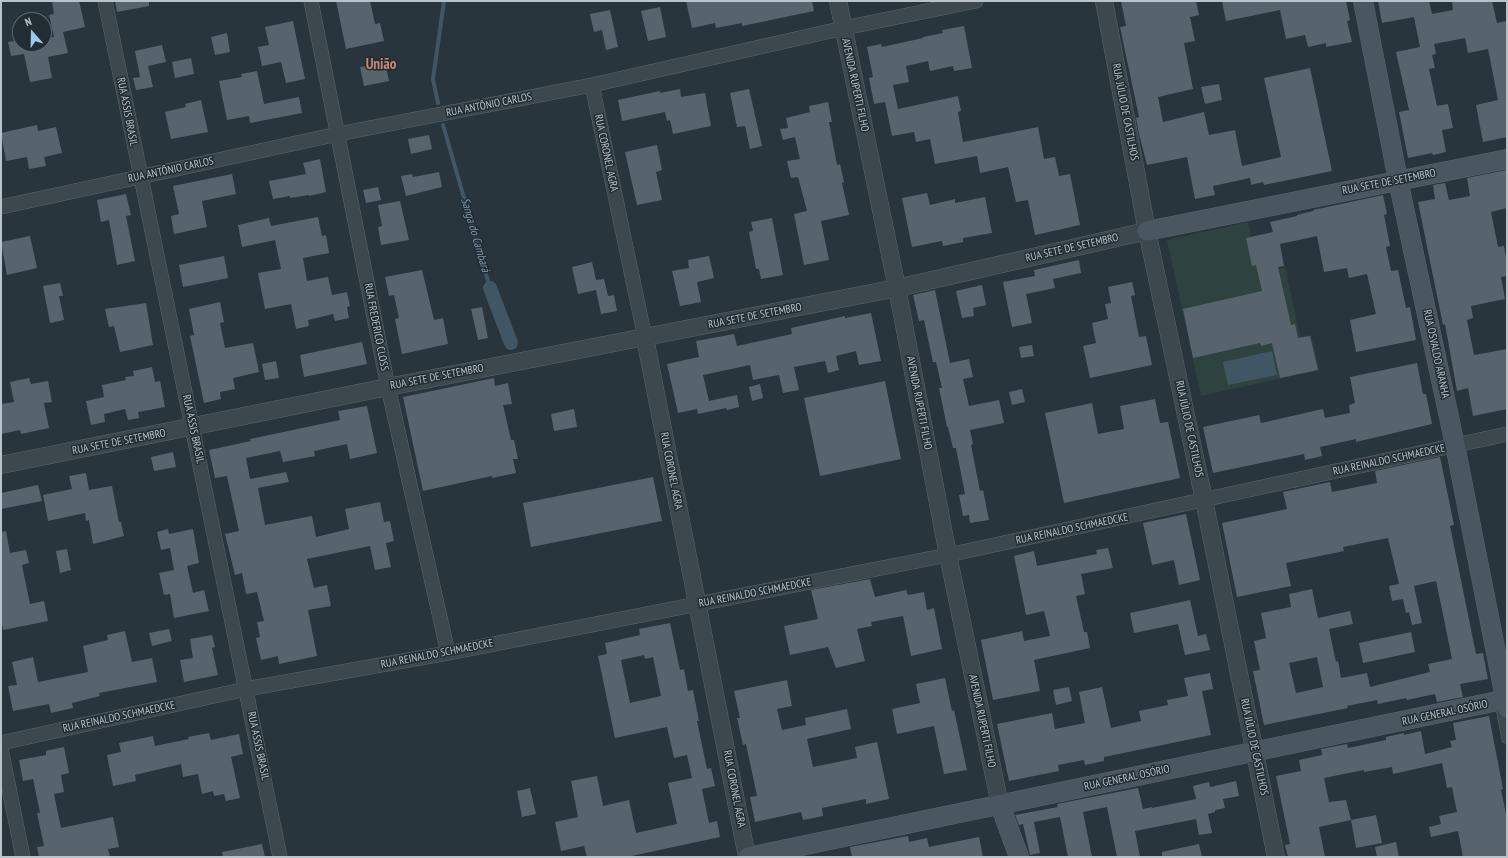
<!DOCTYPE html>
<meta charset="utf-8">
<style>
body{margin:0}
#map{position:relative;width:1508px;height:858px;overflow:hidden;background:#29353d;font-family:"PT Sans Narrow",sans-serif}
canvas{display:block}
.frame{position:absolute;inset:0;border:2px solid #b9c2c8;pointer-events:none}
.north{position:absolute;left:12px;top:12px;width:40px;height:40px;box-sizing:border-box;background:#212c33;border:1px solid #5e686f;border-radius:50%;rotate:340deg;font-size:11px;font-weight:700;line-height:16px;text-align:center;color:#b9c2c8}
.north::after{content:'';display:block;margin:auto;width:14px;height:18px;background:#9ac9ec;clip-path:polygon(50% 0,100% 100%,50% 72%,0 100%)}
</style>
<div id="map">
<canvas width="1508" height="858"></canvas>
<div class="frame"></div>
<div class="north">N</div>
</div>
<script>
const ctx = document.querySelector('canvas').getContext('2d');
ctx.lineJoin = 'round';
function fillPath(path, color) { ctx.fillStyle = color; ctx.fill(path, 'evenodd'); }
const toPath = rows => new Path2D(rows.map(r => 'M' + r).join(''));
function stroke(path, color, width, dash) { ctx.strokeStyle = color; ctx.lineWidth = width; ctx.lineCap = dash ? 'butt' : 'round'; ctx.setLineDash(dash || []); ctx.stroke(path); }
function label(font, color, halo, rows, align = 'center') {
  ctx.font = font + ' "PT Sans Narrow",sans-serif'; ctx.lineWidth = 3; ctx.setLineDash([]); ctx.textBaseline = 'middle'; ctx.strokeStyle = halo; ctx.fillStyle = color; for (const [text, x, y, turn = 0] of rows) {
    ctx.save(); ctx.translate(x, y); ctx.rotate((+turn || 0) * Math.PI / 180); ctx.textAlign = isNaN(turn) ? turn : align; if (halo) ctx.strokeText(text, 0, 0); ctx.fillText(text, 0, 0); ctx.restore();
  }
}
fillPath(toPath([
 [1248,222,1259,273,1285,267,1300,337,1311,335,1319,370,1201,396,1167,240]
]), '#2e4340');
fillPath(toPath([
 [1272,351,1277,375,1228,385,1223,362]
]), '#415664');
stroke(toPath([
 [438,103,433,79,444,1],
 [443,125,490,288]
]), '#415664', 4);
stroke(toPath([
 [490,288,511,343]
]), '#415664', 14);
fillPath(toPath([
 [52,1,79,1,85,27,63,32,68,53,48,57,52,78,30,82,24,54,11,56,8,42,20,40,20,44,44,44,44,39,54,37,49,15,54,14],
 [115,1,149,1,149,6,117,12],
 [336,1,370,1,375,24,380,23,384,41,346,49],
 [686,1,812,1,814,11,742,26,742,23,716,28,715,23,692,28],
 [1121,1,1196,1,1199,15,1190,17,1195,41,1184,43,1193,89,1158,97,1163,122,1204,112,1209,135,1235,130,1242,166,1281,157,1264,78,1310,68,1332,171,1264,185,1263,182,1251,185,1250,178,1213,186,1215,195,1195,199,1187,157,1147,165,1139,134,1136,118,1139,117,1120,27,1126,26],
 [1222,1,1346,1,1350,20,1347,21,1352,42,1326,47,1326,43,1308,47,1305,35,1286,39,1280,10,1226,21],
 [1378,1,1429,1,1432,14,1453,10,1452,1,1492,1,1497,23,1507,21,1507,137,1483,142,1476,105,1498,100,1488,49,1468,53,1465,38,1434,44,1436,54,1432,55,1435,68,1429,69,1437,106,1448,104,1453,128,1442,130,1446,152,1433,155,1432,153,1408,158,1399,112,1409,110,1396,52,1420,47,1414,17,1382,23],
 [660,7,666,37,648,41,641,11],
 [610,10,618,47,606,50,602,30,594,32,590,14],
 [293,21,305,79,286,83,281,62,262,66,258,47,269,45,265,27],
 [964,26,972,68,954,71,953,66,930,71,928,61,906,66,909,82,893,85,898,109,958,96,961,111,958,112,963,142,1038,127,1044,159,1055,157,1059,176,1070,174,1080,225,1035,235,1028,200,1016,202,1008,167,980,173,977,156,935,164,930,139,916,142,914,132,892,136,885,102,874,104,869,78,873,77,867,47,881,44,882,47,923,38,923,37,943,33,942,30],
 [227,33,230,52,215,55,211,37],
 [162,45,166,62,148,66,153,87,136,90,133,78,140,77,135,51],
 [191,58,194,74,175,78,172,62],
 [385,62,389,81,364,86,360,67],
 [257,71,264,104,299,97,302,113,250,123,249,116,227,120,219,81,242,77,241,74],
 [1219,84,1222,100,1205,104,1201,87],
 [680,89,681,97,705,93,711,126,673,134,670,120,667,121,665,112,622,121,618,100,660,91,660,93],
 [749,89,762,146,750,149,745,126,737,127,730,93],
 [201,100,208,132,171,139,165,112,186,107,185,104],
 [828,102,832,122,829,122,837,165,840,164,844,182,842,183,849,215,821,221,829,260,804,265,794,214,807,211,798,177,791,178,787,161,800,159,795,137,783,140,780,129,788,128,786,118,810,112,809,106],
 [37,125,38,131,56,127,62,153,44,157,46,166,29,169,27,157,6,161,1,133],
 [429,135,432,149,411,154,408,139],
 [657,145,662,170,656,172,662,200,637,205,625,152],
 [320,159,326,192,309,196,309,195,290,198,290,196,273,199,269,181,306,174,303,163],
 [1507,170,1507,208,1491,212,1498,247,1504,246,1507,263,1507,276,1501,277,1505,299,1471,306,1473,318,1467,320,1474,355,1507,349,1507,409,1473,416,1468,388,1457,391,1445,324,1443,325,1418,202,1435,199,1433,185,1445,183,1449,200,1470,196,1467,178],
 [439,172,442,187,406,196,401,176,412,174,413,177],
 [232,174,236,194,202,201,207,227,174,234,171,216,179,214,173,186],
 [378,187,381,200,366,203,363,190],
 [927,193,930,205,955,199,955,203,985,197,992,233,963,238,963,242,943,246,942,241,912,247,902,198],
 [126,194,131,215,126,216,135,261,117,265,109,220,101,222,97,200],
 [1383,195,1387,214,1384,215,1390,246,1386,247,1391,271,1398,270,1406,308,1410,307,1416,340,1356,352,1350,320,1376,314,1367,274,1349,278,1347,268,1324,272,1317,236,1280,244,1284,266,1278,267,1291,325,1295,324,1298,338,1310,336,1318,370,1280,378,1272,343,1261,346,1260,343,1193,358,1183,309,1262,291,1256,265,1252,266,1246,238,1273,232,1270,222,1297,216,1297,215,1313,211,1313,210],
 [400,201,409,240,381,245,378,227,382,226,378,205],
 [318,217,322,236,326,235,329,253,303,258,307,281,328,277,332,295,347,292,350,306,347,307,349,318,335,321,333,314,308,320,309,326,296,329,291,304,265,309,258,273,281,269,275,240,242,247,238,225,269,218,271,226],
 [772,218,783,275,761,279,759,269,756,269,749,232,753,231,751,222],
 [30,236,37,268,7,275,1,242],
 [224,256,228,278,183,287,179,265],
 [709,256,714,278,697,282,701,302,680,306,672,271,689,268,688,260],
 [1079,260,1081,273,1053,279,1055,288,1026,294,1032,323,1012,327,1003,282,1035,276,1034,270],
 [592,262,596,280,604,279,608,296,614,295,617,311,601,314,596,290,578,294,572,267],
 [422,270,434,320,443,318,448,344,402,354,395,319,399,318,394,295,389,296,385,277],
 [1132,282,1135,295,1131,296,1139,337,1146,336,1152,365,1090,378,1083,346,1096,343,1092,323,1108,319,1105,304,1111,303,1108,287],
 [60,283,63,296,59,296,64,320,50,323,43,286],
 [982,285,986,305,973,308,974,316,962,318,956,291],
 [935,290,950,363,969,359,973,377,963,379,969,406,999,400,1004,423,970,430,973,444,971,445,980,491,983,490,989,520,970,523,969,515,963,516,959,495,965,494,956,448,953,448,948,427,947,427,939,388,942,388,936,362,933,362,924,320,919,321,913,295],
 [220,302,224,322,220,323,225,348,253,343,259,372,233,378,235,389,220,392,221,399,204,403,190,336,194,335,189,309],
 [146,303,153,345,120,352,114,326,109,327,105,309],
 [482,307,488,338,478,340,471,309],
 [871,313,881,361,859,365,856,351,836,356,839,370,828,373,825,361,794,367,799,390,783,393,779,375,753,380,750,365,703,375,709,401,737,395,739,407,727,410,726,408,698,414,697,409,678,413,667,364,699,357,696,341,734,334,737,346,792,334,791,328,845,316,845,318],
 [362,342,367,364,304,377,300,355],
 [1032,345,1034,356,1021,358,1019,347],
 [276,361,279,378,265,380,262,364],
 [1417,363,1423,394,1426,394,1432,424,1356,442,1356,439,1320,447,1322,456,1305,460,1304,454,1213,473,1203,427,1259,415,1261,423,1323,409,1325,418,1350,413,1349,405,1355,403,1350,377],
 [152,367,155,382,160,381,165,407,138,412,139,418,128,420,125,409,104,414,105,422,91,425,86,401,104,397,102,385,126,380,125,377,134,376,133,371],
 [29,378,31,384,48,381,52,402,44,403,49,428,21,434,20,430,1,434,1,404,14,402,10,382],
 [494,378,495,386,508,383,512,404,503,405,511,440,514,440,518,459,513,459,516,473,492,478,492,476,423,491,403,397],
 [885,381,901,459,820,476,804,398],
 [760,384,763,398,752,401,749,387],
 [1022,389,1025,402,1012,405,1009,392],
 [1155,399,1160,423,1168,422,1180,478,1064,503,1045,413,1092,403,1098,434,1124,429,1120,406],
 [367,406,377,453,350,459,347,444,314,451,315,456,283,462,280,451,246,458,250,479,286,472,289,482,258,488,265,525,312,516,316,537,349,529,345,509,380,502,384,522,390,521,394,541,386,543,391,567,375,570,370,546,307,559,314,588,327,585,331,606,308,610,317,656,279,664,278,656,261,660,256,638,260,637,257,622,264,621,257,592,246,594,242,573,235,575,225,534,239,531,227,476,215,478,209,450,251,441,250,439,340,420,338,411],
 [574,409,577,427,554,431,551,414],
 [173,452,176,467,154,471,151,457],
 [1440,457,1454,525,1450,526,1476,654,1483,653,1488,679,1460,684,1463,697,1437,702,1435,694,1407,700,1406,698,1378,704,1377,700,1347,706,1348,708,1264,725,1253,671,1260,670,1254,641,1266,638,1261,613,1291,607,1289,594,1312,589,1318,618,1350,611,1353,624,1329,629,1336,662,1338,661,1341,678,1367,673,1370,687,1430,672,1428,664,1452,659,1445,624,1436,581,1414,586,1422,623,1412,625,1409,612,1406,613,1403,599,1392,601,1389,586,1399,584,1388,538,1343,547,1344,551,1286,563,1291,586,1237,597,1222,523,1287,509,1283,492,1330,482,1332,492,1377,483,1375,471],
 [1317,657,1323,687,1296,693,1289,663],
 [86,473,89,490,112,486,119,522,121,522,124,536,93,544,89,520,86,521,85,513,48,521,43,495,72,489,69,476],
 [653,477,662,521,531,547,523,503],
 [38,485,42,501,1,509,1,493],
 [1186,514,1200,580,1179,585,1174,560,1152,565,1143,523],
 [168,529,169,534,193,529,199,563,187,566,193,593,204,590,209,611,174,618,170,594,164,595,159,573,174,570,170,548,161,550,157,532],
 [6,531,10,553,26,550,29,563,22,565,30,604,44,601,48,621,3,630,1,618,1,532],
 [1108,548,1113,568,1081,574,1085,594,1076,596,1084,632,1087,632,1090,648,1034,660,1040,691,993,700,981,640,1022,631,1024,641,1050,636,1044,611,1026,615,1014,556,1034,551,1037,566,1097,554,1096,550],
 [67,549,71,570,60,573,56,551],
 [870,579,875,597,906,590,908,595,924,592,927,610,934,608,942,649,911,656,903,616,871,622,872,626,857,629,865,661,836,668,828,647,790,655,784,626,818,619,811,590],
 [1190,600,1198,636,1206,634,1210,650,1185,655,1178,624,1134,633,1130,613],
 [670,623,680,670,684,669,688,691,693,690,699,721,697,721,707,769,711,768,715,786,702,789,709,823,717,821,720,837,627,857,587,857,584,846,561,851,555,822,578,817,571,781,597,776,603,806,629,800,636,833,677,824,668,783,692,778,687,755,674,758,667,727,615,738,598,656,607,654,605,643,640,635,639,629],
 [644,655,645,659,653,657,661,696,630,703,621,660],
 [169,629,172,641,152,646,149,633],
 [125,631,132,662,152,658,157,682,99,693,100,696,72,703,73,708,51,713,49,704,13,711,8,686,17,685,12,662,33,657,38,682,88,672,83,646,108,640,107,635],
 [1411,632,1415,652,1363,663,1359,643],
 [212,635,215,647,212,648,218,675,184,682,180,660,193,658,190,639],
 [1210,673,1213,689,1202,691,1211,735,1104,757,1104,761,1085,765,1084,760,1058,765,1059,771,1009,781,997,724,1052,713,1055,729,1085,723,1079,692,1102,687,1111,728,1141,721,1139,711,1168,705,1167,700,1188,696,1184,678],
 [945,678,952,711,954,710,967,770,944,774,934,726,897,734,892,709,920,703,916,684],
 [787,680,792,706,777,709,782,730,806,725,805,718,847,709,851,729,807,739,813,767,857,758,855,747,877,742,889,799,866,804,866,799,822,808,823,816,803,820,801,812,755,822,750,797,757,796,746,744,743,745,737,718,740,718,734,691],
 [1069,687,1072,701,1056,705,1053,690],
 [1489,716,1503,789,1501,790,1507,819,1507,857,1463,857,1458,831,1431,837,1429,827,1441,824,1439,816,1457,812,1452,787,1447,788,1442,763,1393,774,1392,767,1364,772,1364,770,1324,778,1329,802,1346,800,1351,820,1319,827,1325,857,1288,857,1285,845,1290,844,1276,776,1301,771,1299,760,1322,755,1321,749,1347,744,1348,748,1386,740,1386,737,1404,733,1404,735,1421,731,1425,754,1452,747,1450,741,1456,740,1453,723],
 [209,733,211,740,239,734,243,754,231,757,240,798,226,801,224,794,214,796,213,791,202,794,198,774,183,777,181,764,135,775,136,781,113,786,107,755,121,752,119,743,153,736,155,746,189,739,188,737],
 [64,747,69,773,61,775,64,792,54,794,61,828,113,817,119,847,108,849,110,857,39,857,37,847,44,846,37,813,40,813,33,779,23,781,19,760,46,755,46,751],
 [1236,781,1239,796,1223,799,1225,808,1215,810,1215,812,1208,814,1212,833,1199,835,1196,819,1135,831,1140,857,1117,857,1107,807,1083,812,1092,857,1068,857,1060,817,1034,822,1040,853,1030,855,1023,824,1019,825,1015,815,1058,807,1057,804,1138,788,1143,809,1152,807,1152,808,1196,799,1193,786,1209,782,1210,787],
 [530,788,536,814,522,817,517,791],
 [1376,815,1382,843,1356,848,1351,820],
 [908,836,909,842,927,838,929,847,979,837,983,857,852,857,850,847],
 [1396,842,1399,857,1377,857,1375,847],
 [262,844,265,857,223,857,222,852],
 [1199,844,1202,857,1162,857,1162,852]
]), '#57646d');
const pedestrian = toPath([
 [1500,703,1507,739]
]);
const minor = toPath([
 [105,1,280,857],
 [311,1,388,387,448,653],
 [592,85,645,338],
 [1,207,338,134,592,85,844,28,976,1],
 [1,743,246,689,448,653,948,555,1507,434],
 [1,749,23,857]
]);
const tertiary = toPath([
 [838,1,897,288,948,555,1000,805],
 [1104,1,1147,231,1204,500,1276,857],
 [645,338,747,857],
 [1,465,388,387,897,288,1147,231]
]);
const secondary = toPath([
 [1363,1,1398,180,1455,445,1507,708],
 [1147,231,1507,159],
 [1000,805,1019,857],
 [748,857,1507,699]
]);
stroke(pedestrian, '#5a656b', 11);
stroke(minor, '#5a656b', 15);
stroke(tertiary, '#5a656b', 18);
stroke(secondary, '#5a656b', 20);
stroke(pedestrian, '#3c474e', 10);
stroke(minor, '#3c474e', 14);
stroke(tertiary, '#3c474e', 17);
stroke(secondary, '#4b5760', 19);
label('11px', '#b9c2c8', '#212c33', [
 ["AVENIDA RUPERTI FILHO",855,85,78],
 ["RUA ANTÔNIO CARLOS",489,105,-11],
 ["RUA ASSIS BRASIL",127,112,79],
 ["RUA JÚLIO DE CASTILHOS",1125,112,79],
 ["RUA CORONEL AGRA",606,153,78],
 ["RUA ANTÔNIO CARLOS",171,170,-12],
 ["RUA SETE DE SETEMBRO",1389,182,-11],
 ["RUA SETE DE SETEMBRO",1072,248,-13],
 ["RUA SETE DE SETEMBRO",755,316,-11],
 ["RUA FREDERICO CLOSS",376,327,79],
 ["RUA OSVALDO ARANHA",1436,354,78],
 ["RUA SETE DE SETEMBRO",437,377,-11],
 ["AVENIDA RUPERTI FILHO",919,403,79],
 ["RUA ASSIS BRASIL",193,429,78],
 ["RUA JÚLIO DE CASTILHOS",1189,429,78],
 ["RUA SETE DE SETEMBRO",119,442,-11],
 ["RUA REINALDO SCHMAEDCKE",1389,460,-12],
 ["RUA CORONEL AGRA",671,471,79],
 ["RUA REINALDO SCHMAEDCKE",1072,529,-12],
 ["RUA REINALDO SCHMAEDCKE",755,593,-11],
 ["RUA REINALDO SCHMAEDCKE",437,654,-11],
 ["RUA GENERAL OSÓRIO",1445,713,-12],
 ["RUA REINALDO SCHMAEDCKE",119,717,-12],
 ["AVENIDA RUPERTI FILHO",982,721,78],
 ["RUA ASSIS BRASIL",258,746,78],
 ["RUA JÚLIO DE CASTILHOS",1254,747,78],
 ["RUA GENERAL OSÓRIO",1127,778,-12],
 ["RUA CORONEL AGRA",734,789,79]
]);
label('italic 12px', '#7d97a8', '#212c33', [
 ["Sanga do Cambará",475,235,74]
]);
label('bold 15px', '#c98873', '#212c33', [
 ["União",381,65]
]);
</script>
